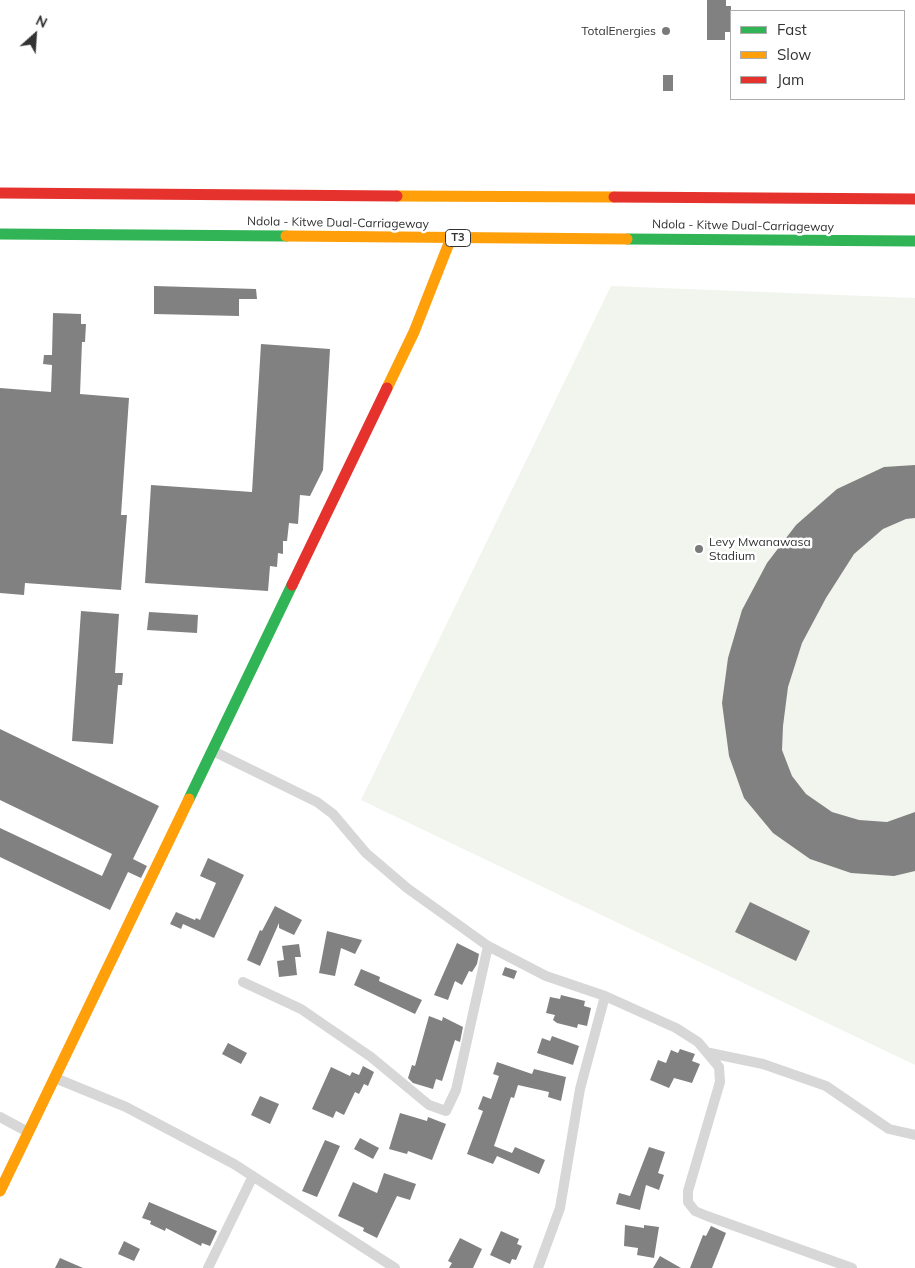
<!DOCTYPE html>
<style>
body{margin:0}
#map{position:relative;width:915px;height:1268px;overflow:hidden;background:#fff;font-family:Mulish,sans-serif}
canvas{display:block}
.legend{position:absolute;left:730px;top:10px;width:175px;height:90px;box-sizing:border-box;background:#fff;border:1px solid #adadad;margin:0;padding:6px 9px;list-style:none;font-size:15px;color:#333}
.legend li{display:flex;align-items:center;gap:10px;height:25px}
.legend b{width:25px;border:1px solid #adadad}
.north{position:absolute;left:10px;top:10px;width:50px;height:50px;-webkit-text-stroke:4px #fff;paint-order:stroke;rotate:26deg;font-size:14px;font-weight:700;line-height:20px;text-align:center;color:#333}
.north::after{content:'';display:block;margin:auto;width:18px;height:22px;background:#333;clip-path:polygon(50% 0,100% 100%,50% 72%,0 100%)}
</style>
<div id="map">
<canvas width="915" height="1268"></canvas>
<ul class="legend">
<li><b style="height:6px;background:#30b455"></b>Fast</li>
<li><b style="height:6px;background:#ff9f0a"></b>Slow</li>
<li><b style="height:6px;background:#e5322d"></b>Jam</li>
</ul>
<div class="north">N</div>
</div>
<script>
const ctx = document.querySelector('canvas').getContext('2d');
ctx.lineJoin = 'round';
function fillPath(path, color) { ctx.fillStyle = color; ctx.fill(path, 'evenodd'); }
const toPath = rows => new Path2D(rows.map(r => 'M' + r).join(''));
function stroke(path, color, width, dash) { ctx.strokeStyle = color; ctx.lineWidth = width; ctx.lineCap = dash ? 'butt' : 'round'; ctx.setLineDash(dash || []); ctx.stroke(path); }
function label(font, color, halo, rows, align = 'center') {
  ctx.font = font + ' Mulish,sans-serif'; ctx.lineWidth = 5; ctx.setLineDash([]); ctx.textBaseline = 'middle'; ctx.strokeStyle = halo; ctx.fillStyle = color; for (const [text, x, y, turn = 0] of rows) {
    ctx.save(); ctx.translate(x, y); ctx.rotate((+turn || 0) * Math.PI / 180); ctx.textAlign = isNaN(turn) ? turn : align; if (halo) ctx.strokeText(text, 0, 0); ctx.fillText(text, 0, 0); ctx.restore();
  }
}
fillPath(toPath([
 [611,286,915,298,915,1065,361,800]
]), '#f1f5ed');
fillPath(toPath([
 [707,0,726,0,726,6,731,6,731,32,725,32,725,40,707,40],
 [663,75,673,75,673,91,663,91],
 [154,286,256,289,257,299,239,299,239,316,154,314],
 [53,313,81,314,81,324,86,324,85,342,82,342,80,394,129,398,121,515,127,515,121,590,25,583,24,595,0,593,0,388,51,392,52,365,43,364,44,355,52,355],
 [261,344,330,349,323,470,310,496,300,495,298,524,289,523,287,541,283,541,283,554,278,553,277,567,270,566,268,591,145,583,151,485,252,492],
 [915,465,915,518,906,519,883,529,854,554,826,598,802,643,788,687,783,726,782,750,792,776,806,794,832,812,859,820,887,822,915,812,915,871,894,876,851,873,810,859,773,833,744,798,729,756,722,703,728,658,742,610,767,563,796,525,837,489,884,467],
 [81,611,119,614,115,673,123,673,122,685,118,685,113,744,72,741],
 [149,612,198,615,197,633,147,630],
 [0,729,159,806,133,859,147,866,141,878,128,872,110,910,0,857,0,828,102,876,112,854,0,800],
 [208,858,244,875,214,938,183,924,181,929,170,924,176,912,195,920,196,918,200,920,216,883,200,876],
 [750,902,810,931,796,961,735,932],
 [275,906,302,920,294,935,279,928,279,923,260,966,247,960,260,930,262,931],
 [327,931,362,940,355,954,341,948,335,976,319,973],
 [457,943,479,954,477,964,472,972,469,971,462,985,455,981,448,1000,434,995],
 [299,944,301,957,295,957,297,975,279,977,277,961,284,960,282,946],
 [505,967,517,971,514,979,502,975],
 [361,969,380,977,379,981,422,1000,415,1014,354,985],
 [561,995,585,1001,584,1006,591,1008,587,1026,578,1024,577,1028,557,1023,553,1020,555,1015,546,1013,550,997,560,999],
 [429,1016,442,1021,443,1017,463,1027,460,1042,455,1040,442,1081,436,1079,433,1089,413,1083,408,1078,412,1065,415,1066],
 [552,1036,579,1046,573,1065,537,1053,542,1038,550,1041],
 [228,1043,247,1053,241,1064,222,1054],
 [680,1049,695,1054,692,1061,700,1064,692,1083,674,1078,669,1088,650,1080,658,1060,666,1063,671,1050,678,1053],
 [497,1062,532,1074,534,1069,566,1077,561,1101,548,1097,549,1092,518,1085,514,1098,511,1097,494,1146,512,1153,515,1147,545,1160,539,1174,497,1156,493,1164,467,1154,483,1111,478,1109,483,1096,491,1099,499,1076,493,1074],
 [363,1066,374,1072,368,1086,364,1084,359,1094,355,1092,344,1115,336,1111,333,1118,312,1109,331,1067,350,1076,352,1072,359,1075],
 [260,1096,279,1104,270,1124,251,1115],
 [400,1113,427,1121,428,1117,446,1124,432,1160,408,1151,407,1154,389,1149],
 [360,1138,379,1148,373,1159,354,1149],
 [325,1140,340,1146,317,1197,302,1191],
 [649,1147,665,1152,658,1173,664,1175,659,1190,646,1185,640,1210,616,1204,619,1193,630,1196],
 [384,1173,416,1184,410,1200,397,1196,377,1238,363,1231,364,1228,338,1216,353,1182,377,1193],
 [149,1202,217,1231,210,1246,202,1243,201,1246,166,1228,165,1231,150,1224,151,1221,142,1218],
 [625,1225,644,1228,644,1225,659,1227,654,1258,637,1255,638,1248,624,1246],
 [711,1226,726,1233,712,1268,690,1268,703,1235,706,1236],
 [501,1231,519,1239,517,1244,522,1246,516,1260,512,1259,510,1264,490,1255],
 [460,1238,482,1249,473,1268,449,1268,452,1263,448,1261],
 [124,1241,140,1249,134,1261,118,1254],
 [660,1256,681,1268,653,1268],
 [60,1258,83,1268,55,1268]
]), '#818181');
stroke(toPath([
 [213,751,317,802,333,814,366,853,407,888,488,946,546,976,605,996,676,1028,698,1042,719,1067,720,1082,688,1191,688,1202,695,1211,707,1216,852,1268],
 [243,982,301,1009,371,1057,429,1105,446,1111,456,1090,488,946],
 [710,1053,763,1064,826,1086,889,1129,915,1135],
 [55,1078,126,1107,234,1164,395,1268],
 [0,1117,28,1132],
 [208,1268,253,1176],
 [538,1268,560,1208,580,1089,605,996]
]), '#d7d7d7', 10);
stroke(toPath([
 [0,234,286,236],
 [627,239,915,241],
 [189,799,292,585]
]), '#30b455', 11);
stroke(toPath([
 [397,196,614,197],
 [286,236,627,239],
 [387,388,414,332,451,238],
 [0,1191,189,799]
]), '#ff9f0a', 11);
stroke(toPath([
 [0,193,397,196],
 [614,197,915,199],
 [292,585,387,388]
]), '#e5322d', 11);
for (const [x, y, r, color] of [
 [666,31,5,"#7a7a7a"],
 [699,549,5,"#7a7a7a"]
]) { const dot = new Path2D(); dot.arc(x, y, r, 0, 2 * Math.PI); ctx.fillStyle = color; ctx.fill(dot); stroke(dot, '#fff', 2); }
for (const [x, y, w] of [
 [458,238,25]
]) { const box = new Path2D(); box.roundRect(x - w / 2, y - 8.5, w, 17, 4); ctx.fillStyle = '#fff'; ctx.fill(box); stroke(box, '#333', 1); }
label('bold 11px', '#333', null, [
 ["T3",458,238]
]);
label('12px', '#333', '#fff', [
 ["TotalEnergies",656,31],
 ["Levy Mwanawasa",709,542,"left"],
 ["Stadium",709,556,"left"]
], 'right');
label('12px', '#333', '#fff', [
 ["Ndola - Kitwe Dual-Carriageway",338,223,1],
 ["Ndola - Kitwe Dual-Carriageway",743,226,1]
]);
</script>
